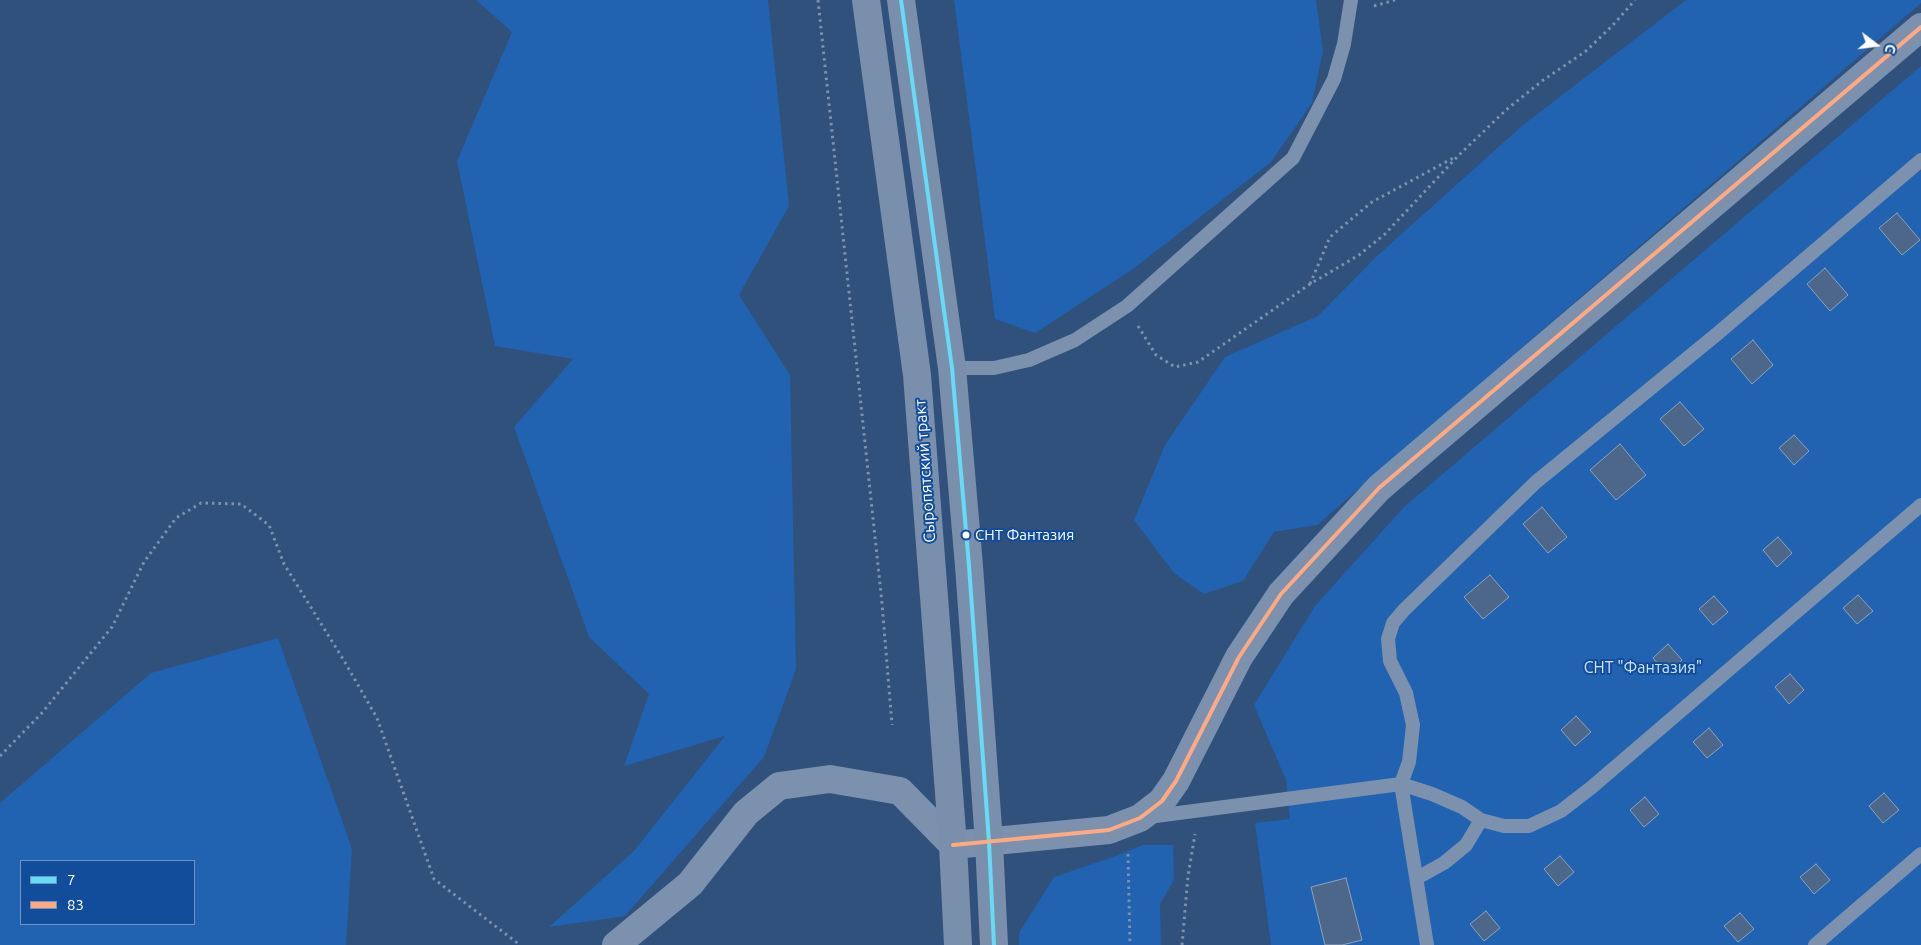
<!DOCTYPE html>
<meta charset="utf-8">
<style>
body{margin:0}
#map{position:relative;width:1921px;height:945px;overflow:hidden;background:#30517c;font-family:Ubuntu,sans-serif}
canvas{display:block}
.legend{position:absolute;left:20px;top:860px;width:175px;height:65px;box-sizing:border-box;background:#114d9b;border:1px solid #7094c3;margin:0;padding:6px 9px;list-style:none;font-size:15px;color:#fff}
.legend li{display:flex;align-items:center;gap:10px;height:25px}
.legend b{width:25px;border:1px solid #7094c3}
.north{position:absolute;left:1851px;top:20px;width:50px;height:50px;-webkit-text-stroke:4px #114d9b;paint-order:stroke;rotate:105deg;font-size:14px;font-weight:700;line-height:20px;text-align:center;color:#fff}
.north::after{content:'';display:block;margin:auto;width:18px;height:22px;background:#fff;clip-path:polygon(50% 0,100% 100%,50% 72%,0 100%)}
</style>
<div id="map">
<canvas width="1921" height="945"></canvas>
<ul class="legend">
<li><b style="height:6px;background:#66dbf5"></b>7</li>
<li><b style="height:6px;background:#ffa980"></b>83</li>
</ul>
<div class="north">С</div>
</div>
<script>
const ctx = document.querySelector('canvas').getContext('2d');
ctx.lineJoin = 'round';
function fillPath(path, color) { ctx.fillStyle = color; ctx.fill(path, 'evenodd'); }
const toPath = rows => new Path2D(rows.map(r => 'M' + r).join(''));
function stroke(path, color, width, dash) { ctx.strokeStyle = color; ctx.lineWidth = width; ctx.lineCap = dash ? 'butt' : 'round'; ctx.setLineDash(dash || []); ctx.stroke(path); }
function label(font, color, halo, rows, align = 'center') {
  ctx.font = font + ' Ubuntu,sans-serif'; ctx.lineWidth = 4; ctx.setLineDash([]); ctx.textBaseline = 'middle'; ctx.strokeStyle = halo; ctx.fillStyle = color; for (const [text, x, y, turn = 0] of rows) {
    ctx.save(); ctx.translate(x, y); ctx.rotate((+turn || 0) * Math.PI / 180); ctx.textAlign = isNaN(turn) ? turn : align; if (halo) ctx.strokeText(text, 0, 0); ctx.fillText(text, 0, 0); ctx.restore();
  }
}
fillPath(toPath([
 [476,0,768,0,789,206,739,295,790,375,796,669,764,757,625,916,549,927,634,851,725,736,624,766,649,694,589,637,514,427,573,359,495,346,457,161,512,32],
 [954,0,1316,0,1323,51,1312,103,1271,162,1133,269,1035,333,995,319],
 [1686,0,1921,0,1921,3,1317,525,1274,532,1243,581,1204,594,1174,573,1134,520,1165,445,1225,357,1318,316,1377,256,1523,125],
 [1921,66,1921,945,1271,945,1255,823,1290,819,1286,780,1254,705,1315,606,1404,507],
 [278,638,352,849,346,945,0,945,0,803,151,673],
 [21,861,194,861,194,924,21,924],
 [1143,845,1173,845,1174,880,1160,904,1161,945,1019,945,1019,933,1054,877,1113,857]
]), '#2162b1');
const building = toPath([
 [1897,213,1920,240,1902,255,1879,228,1897,213],
 [1825,268,1848,295,1830,311,1807,284,1825,268],
 [1753,340,1773,365,1752,384,1731,359,1753,340],
 [1680,402,1704,429,1684,446,1660,419,1680,402],
 [1794,435,1809,451,1794,465,1779,448,1794,435],
 [1620,444,1646,475,1616,500,1590,470,1620,444],
 [1542,507,1567,537,1548,553,1523,524,1542,507],
 [1778,537,1792,553,1777,567,1763,550,1778,537],
 [1490,575,1509,597,1483,619,1464,597,1490,575],
 [1858,595,1873,611,1857,624,1843,608,1858,595],
 [1714,596,1728,612,1713,625,1699,609,1714,596],
 [1668,644,1682,660,1667,674,1653,658,1668,644],
 [1790,674,1804,690,1789,704,1775,687,1790,674],
 [1576,716,1591,732,1575,746,1561,730,1576,716],
 [1709,728,1723,745,1707,758,1693,742,1709,728],
 [1884,793,1899,810,1883,823,1869,806,1884,793],
 [1645,797,1659,814,1644,827,1630,810,1645,797],
 [1560,856,1574,872,1558,886,1544,869,1560,856],
 [1816,864,1830,880,1814,894,1800,877,1816,864],
 [1346,878,1362,940,1342,945,1325,945,1311,887,1346,878],
 [1486,911,1500,928,1484,941,1470,924,1486,911],
 [1740,913,1754,929,1738,942,1724,926,1740,913]
]);
fillPath(building, '#4c6789');
stroke(building, '#8fa2bb', 1);
stroke(toPath([
 [818,0,882,603,892,725],
 [1374,6,1395,0],
 [1310,284,1330,237,1372,202,1455,157],
 [1138,326,1156,355,1175,367,1198,362,1310,284,1359,255,1385,234,1458,156,1506,110,1542,81,1586,51,1613,25,1635,0],
 [0,756,41,714,112,627,144,562,176,518,201,503,241,504,269,525,284,564,343,659,377,718,434,879,520,945],
 [1128,854,1130,945],
 [1182,945,1188,876,1195,834]
]), '#7b91ae', 3, [2.5, 4]);
stroke(toPath([
 [952,368,994,368,1029,360,1075,340,1127,306,1293,158,1334,79,1344,44,1351,0],
 [1148,817,1401,784,1432,794,1462,807,1481,820,1504,826,1529,826,1561,811,1592,787,1921,505],
 [1417,878,1444,863,1466,845,1481,820],
 [1427,945,1401,784,1409,762,1413,725,1406,693,1390,661,1388,639,1393,623,1404,610,1536,482,1717,334,1921,160],
 [1815,945,1921,854]
]), '#7b91ae', 14);
stroke(toPath([
 [616,945,690,884,746,813,779,786,830,779,900,791,953,845,1109,830,1140,818,1162,801,1176,781,1239,657,1281,594,1379,488,1921,27]
]), '#7b91ae', 28);
stroke(toPath([
 [866,0,917,375,953,845,958,945],
 [901,0,952,368,969,566,989,842,994,945]
]), '#798fab', 28);
stroke(toPath([
 [901,0,952,368,969,566,989,842,994,945]
]), '#66dbf5', 4);
stroke(toPath([
 [953,845,1109,830,1140,818,1162,801,1176,781,1239,657,1281,594,1379,488,1921,27]
]), '#ffa980', 4);
for (const [x, y, r, color] of [
 [966,535,4.5,"#fff"]
]) { const dot = new Path2D(); dot.arc(x, y, r, 0, 2 * Math.PI); ctx.fillStyle = color; ctx.fill(dot); stroke(dot, '#114d9b', 2); }
label('15px', '#fff', '#114d9b', [
 ["СНТ Фантазия",975,535]
], 'left');
label('16px', '#fff', '#114d9b', [
 ["Сыропятский тракт",925,471,-94]
]);
label('16px', '#cde3fe', '#114d9b', [
 ["СНТ \"Фантазия\"",1643,668]
]);
</script>
